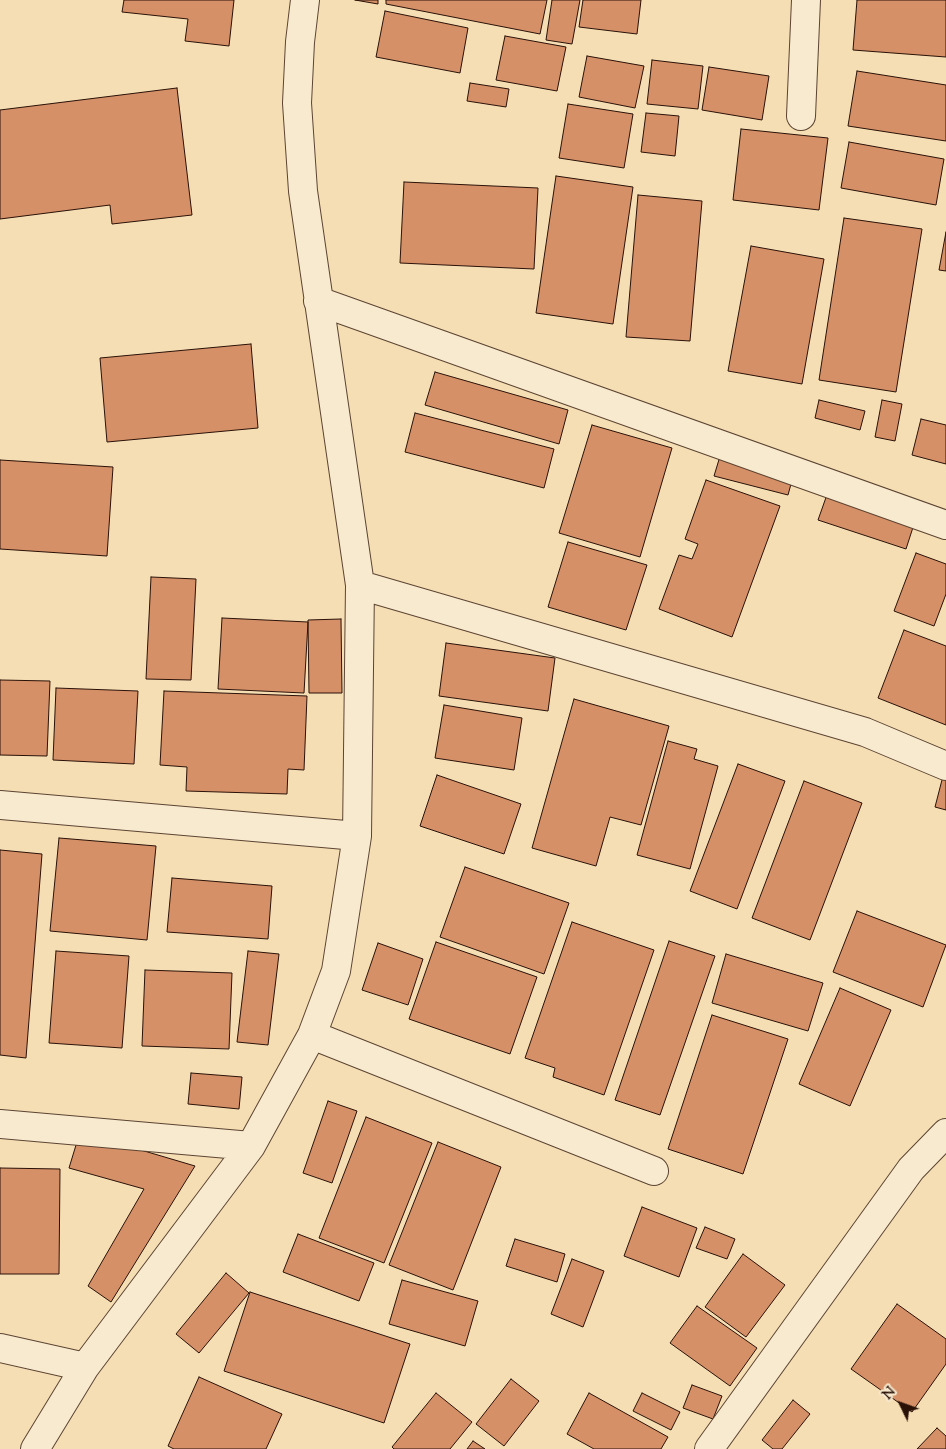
<!DOCTYPE html>
<style>
body{margin:0}
#map{position:relative;width:946px;height:1449px;overflow:hidden;background:#f5deb4;font-family:"Sorts Mill Goudy",serif}
canvas{display:block}
.north{position:absolute;left:876px;top:1379px;width:50px;height:50px;-webkit-text-stroke:4px #f8eace;paint-order:stroke;rotate:312deg;font-size:14px;font-weight:700;line-height:20px;text-align:center;color:#291108}
.north::after{content:'';display:block;margin:auto;width:18px;height:22px;background:#291108;clip-path:polygon(50% 0,100% 100%,50% 72%,0 100%)}
</style>
<div id="map">
<canvas width="946" height="1449"></canvas>
<div class="north">N</div>
</div>
<script>
const ctx = document.querySelector('canvas').getContext('2d');
ctx.lineJoin = 'round';
function fillPath(path, color) { ctx.fillStyle = color; ctx.fill(path, 'evenodd'); }
const toPath = rows => new Path2D(rows.map(r => 'M' + r).join(''));
function stroke(path, color, width, dash) { ctx.strokeStyle = color; ctx.lineWidth = width; ctx.lineCap = dash ? 'butt' : 'round'; ctx.setLineDash(dash || []); ctx.stroke(path); }
const building = toPath([
 [124,0,234,0,229,46,185,41,188,19,122,12,124,0],
 [355,0,378,0,378,4,355,0],
 [386,0,547,0,540,34,386,4,386,0],
 [552,0,580,0,572,44,546,40,552,0],
 [583,0,641,0,637,34,579,27,583,0],
 [857,0,946,0,946,57,853,50,857,0],
 [385,11,468,28,460,73,376,57,385,11],
 [505,36,566,47,557,91,496,80,505,36],
 [587,56,644,66,635,108,579,97,587,56],
 [652,60,703,66,698,109,647,104,652,60],
 [709,67,769,76,762,120,702,110,709,67],
 [857,71,946,85,946,141,848,126,857,71],
 [470,83,509,89,506,107,467,101,470,83],
 [177,88,192,215,112,224,110,205,0,219,0,110,177,88],
 [568,104,633,114,624,168,559,158,568,104],
 [646,113,679,116,675,156,641,152,646,113],
 [741,129,828,138,819,210,733,200,741,129],
 [849,142,944,159,936,205,841,188,849,142],
 [556,176,633,187,613,324,536,313,556,176],
 [404,182,538,188,534,269,400,263,404,182],
 [638,195,702,201,690,341,626,337,638,195],
 [844,218,922,229,896,392,819,380,844,218],
 [946,232,946,271,939,270,946,232],
 [751,246,824,259,802,384,728,371,751,246],
 [251,344,258,428,107,442,100,358,251,344],
 [435,372,568,410,559,444,425,405,435,372],
 [819,400,865,411,860,430,815,418,819,400],
 [882,400,902,404,895,441,875,437,882,400],
 [415,413,554,449,544,488,405,452,415,413],
 [921,419,946,425,946,464,912,455,921,419],
 [592,425,672,448,640,557,559,533,592,425],
 [721,453,794,473,788,495,714,476,721,453],
 [0,460,113,467,107,556,0,549,0,460],
 [706,480,780,506,732,637,659,609,679,555,692,559,698,544,685,539,706,480],
 [829,489,916,518,906,549,818,520,829,489],
 [568,542,647,565,626,630,548,607,568,542],
 [916,553,946,564,946,594,934,626,894,611,916,553],
 [151,577,196,579,191,680,146,679,151,577],
 [222,618,308,622,304,693,218,689,222,618],
 [341,619,342,693,309,693,308,620,341,619],
 [904,630,946,646,946,725,878,698,904,630],
 [446,643,555,658,548,711,439,696,446,643],
 [0,680,50,681,47,756,0,755,0,680],
 [56,688,138,691,134,764,53,760,56,688],
 [164,691,307,696,304,770,288,769,287,794,186,791,187,767,160,765,164,691],
 [574,699,669,726,641,825,610,817,596,866,532,848,574,699],
 [444,705,522,718,514,770,435,758,444,705],
 [668,741,697,749,694,759,718,766,690,869,637,855,668,741],
 [738,764,785,781,737,909,690,891,738,764],
 [437,775,521,804,504,854,420,826,437,775],
 [943,776,946,777,946,810,935,807,943,776],
 [804,781,862,803,810,940,752,918,804,781],
 [59,838,156,846,147,940,50,931,59,838],
 [0,850,42,854,26,1058,0,1055,0,850],
 [465,867,569,903,544,974,440,937,465,867],
 [172,878,272,886,268,939,167,932,172,878],
 [857,911,946,945,923,1007,833,972,857,911],
 [572,922,654,950,604,1095,553,1077,555,1068,525,1058,572,922],
 [669,941,715,956,660,1115,615,1100,669,941],
 [436,942,537,977,510,1054,409,1019,436,942],
 [378,943,423,959,408,1005,362,990,378,943],
 [56,951,129,956,122,1048,49,1043,56,951],
 [248,951,279,954,268,1045,237,1042,248,951],
 [726,954,823,983,808,1031,712,1003,726,954],
 [145,970,232,973,229,1049,142,1046,145,970],
 [840,988,891,1010,850,1106,799,1084,840,988],
 [712,1015,788,1039,743,1174,668,1149,712,1015],
 [191,1073,242,1077,239,1109,188,1104,191,1073],
 [328,1101,357,1111,332,1183,303,1173,328,1101],
 [366,1117,432,1143,384,1263,319,1238,366,1117],
 [80,1132,195,1166,111,1302,88,1286,144,1189,69,1168,80,1132],
 [438,1142,501,1167,453,1290,389,1265,438,1142],
 [0,1168,60,1169,59,1274,0,1274,0,1168],
 [642,1207,697,1228,679,1277,624,1256,642,1207],
 [705,1227,735,1239,727,1259,696,1248,705,1227],
 [298,1234,374,1263,359,1301,283,1272,298,1234],
 [515,1239,565,1254,557,1282,506,1266,515,1239],
 [743,1254,785,1285,746,1337,705,1307,743,1254],
 [572,1259,604,1271,583,1327,551,1314,572,1259],
 [226,1273,249,1293,199,1353,176,1334,226,1273],
 [402,1280,478,1301,465,1346,389,1324,402,1280],
 [250,1292,410,1344,384,1423,224,1371,250,1292],
 [897,1304,946,1339,946,1364,912,1412,851,1369,897,1304],
 [697,1306,757,1348,730,1386,670,1343,697,1306],
 [199,1377,282,1414,266,1449,174,1449,168,1446,199,1377],
 [511,1379,539,1401,504,1446,476,1424,511,1379],
 [692,1385,722,1396,713,1419,683,1408,692,1385],
 [436,1393,472,1422,450,1449,394,1449,392,1447,436,1393],
 [589,1393,668,1437,661,1449,594,1449,567,1434,589,1393],
 [642,1393,680,1412,671,1430,633,1411,642,1393],
 [793,1400,810,1414,782,1449,773,1449,762,1440,793,1400],
 [937,1428,946,1436,946,1449,917,1449,937,1428],
 [473,1441,485,1449,467,1449,473,1441]
]);
fillPath(building, '#d69067');
stroke(building, '#291108', 1);
const minor = toPath([
 [801,116,806,0],
 [318,301,946,525],
 [360,585,865,732,946,766],
 [0,805,357,836],
 [312,1035,654,1171],
 [0,1124,251,1146],
 [0,1348,85,1367],
 [35,1449,85,1367,251,1146,312,1035,336,971,357,836,360,585,303,191,297,103,300,42,305,0],
 [709,1449,911,1169,946,1133]
]);
stroke(minor, '#5c4433', 30);
stroke(minor, '#f8eace', 28);
</script>
